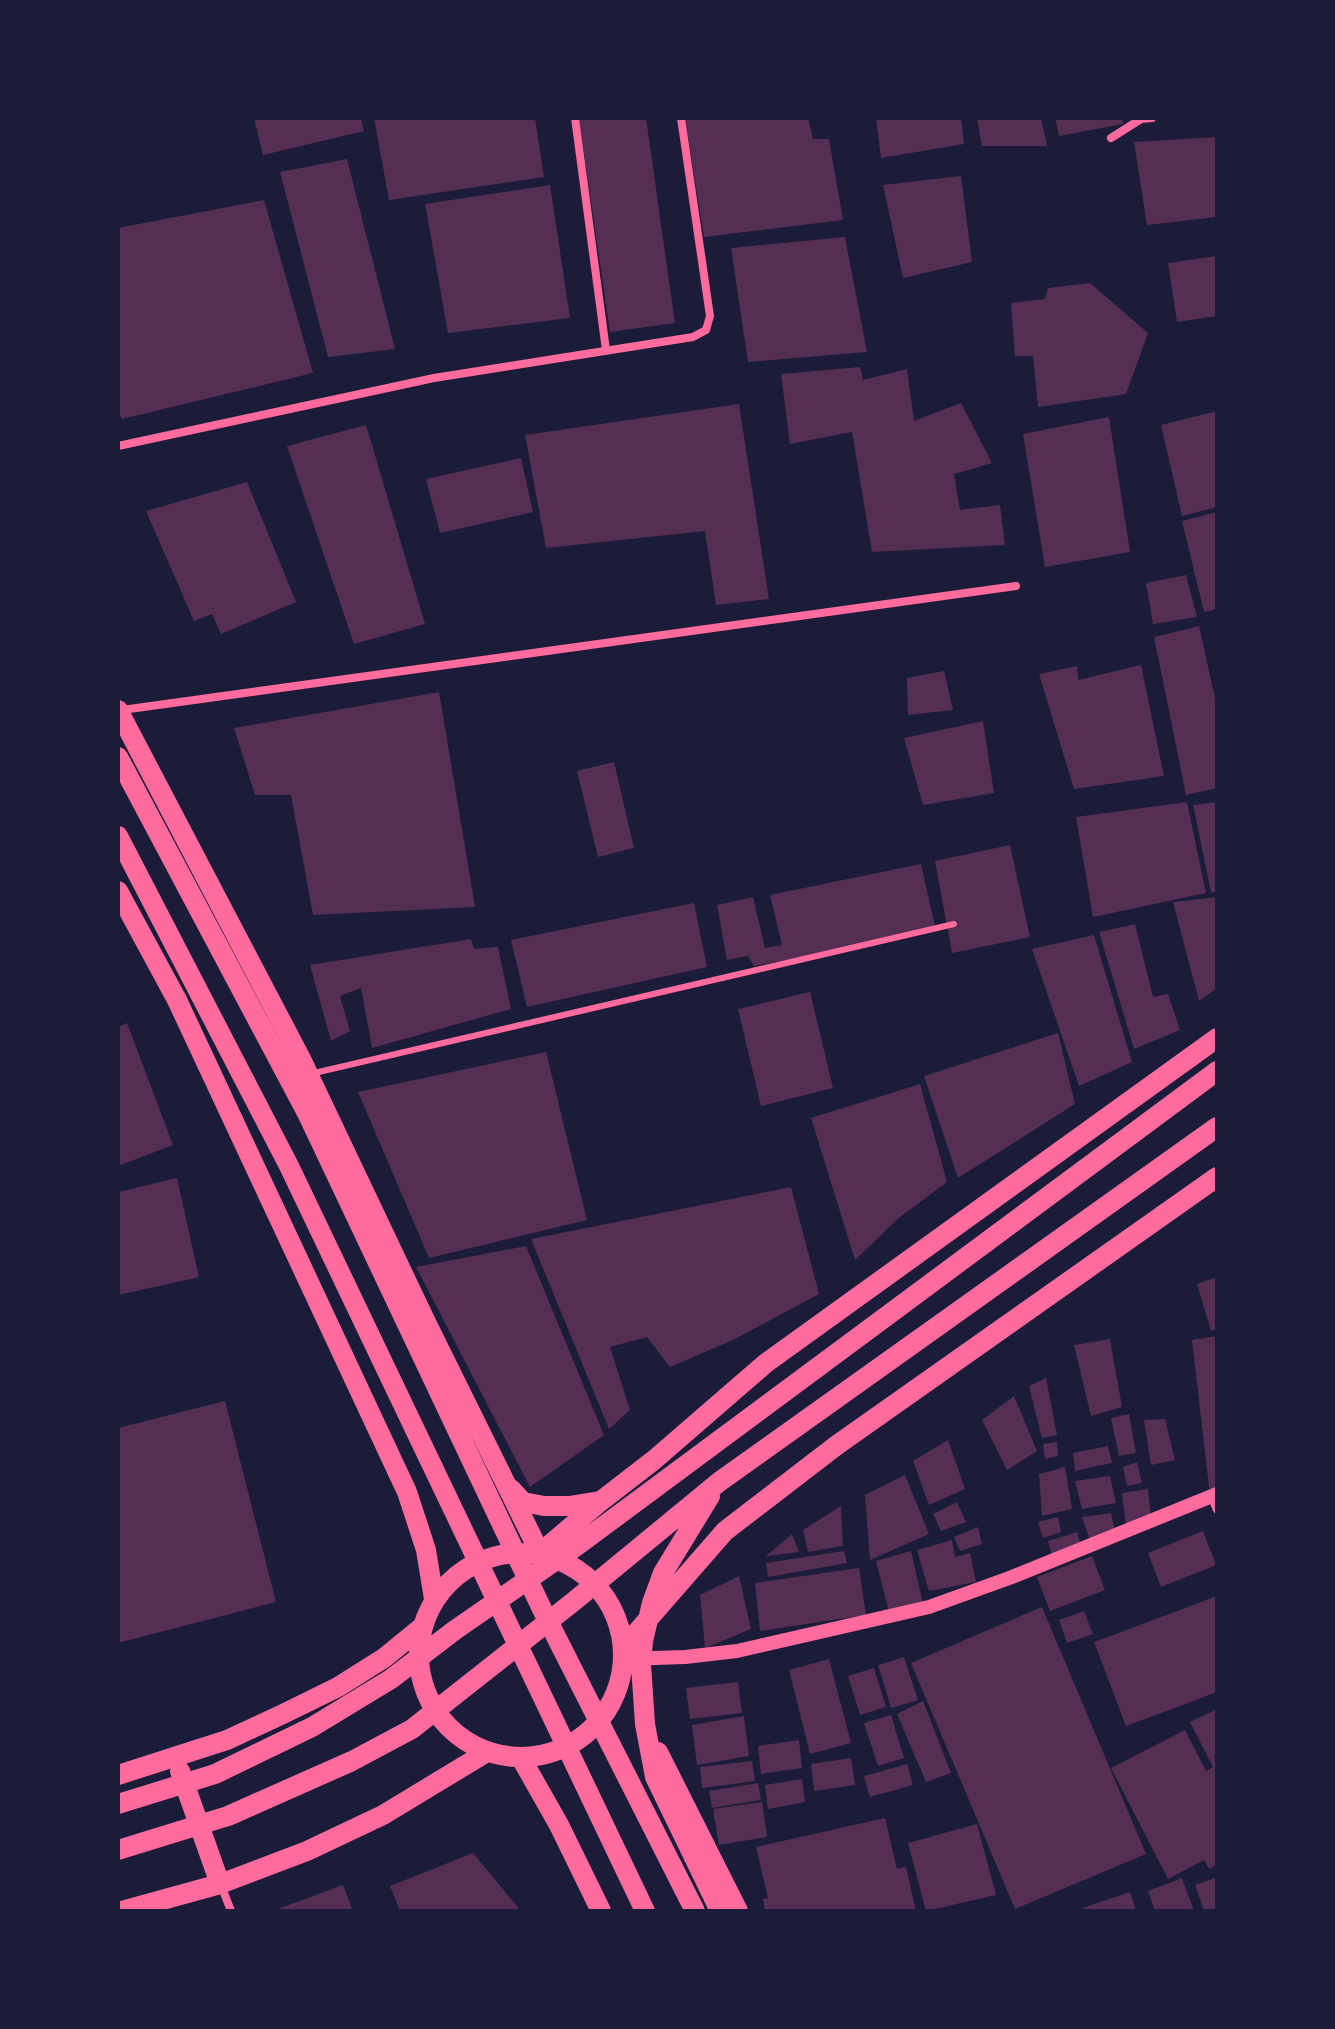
<!DOCTYPE html>
<style>
body{margin:0}
#map{position:relative;width:1335px;height:2029px;overflow:hidden;background:#1b1b3a;font-family:"Open Sans",sans-serif}
canvas{display:block}
.frame{position:absolute;inset:0;border:120px solid #1b1b3a;pointer-events:none}
</style>
<div id="map">
<canvas width="1335" height="2029"></canvas>
<div class="frame"></div>
</div>
<script>
const ctx = document.querySelector('canvas').getContext('2d');
ctx.lineJoin = 'round';
function fillPath(path, color) { ctx.fillStyle = color; ctx.fill(path, 'evenodd'); }
const toPath = rows => new Path2D(rows.map(r => 'M' + r).join(''));
function stroke(path, color, width, dash) { ctx.strokeStyle = color; ctx.lineWidth = width; ctx.lineCap = dash ? 'butt' : 'round'; ctx.setLineDash(dash || []); ctx.stroke(path); }
fillPath(toPath([
 [254,118,361,118,364,131,263,155],
 [374,118,535,118,544,177,389,200],
 [579,118,646,118,675,323,610,332],
 [685,118,808,118,813,139,829,139,843,220,704,237],
 [876,118,961,118,964,144,881,158],
 [977,118,1041,118,1047,146,982,146],
 [1055,118,1122,118,1123,124,1059,136],
 [1217,137,1217,217,1147,225,1134,142],
 [347,159,395,349,328,357,280,172],
 [961,176,972,262,903,278,883,185],
 [550,185,570,318,448,333,425,204],
 [264,200,313,373,122,419,118,412,118,228],
 [845,237,867,352,748,362,731,248],
 [1217,256,1217,316,1177,322,1168,263],
 [1090,283,1148,333,1126,394,1038,407,1033,356,1015,356,1011,303,1045,299,1048,288],
 [860,367,863,380,907,369,914,421,961,403,992,463,954,474,960,510,1000,505,1005,545,872,552,852,432,790,444,781,374],
 [739,404,769,599,716,605,705,531,546,548,525,435],
 [1217,411,1217,507,1182,516,1161,425],
 [1109,417,1130,552,1045,567,1023,434],
 [366,425,425,624,354,644,287,446],
 [521,458,533,512,440,533,426,479],
 [247,482,296,602,221,634,212,614,194,621,146,511],
 [1217,512,1217,609,1204,612,1182,521],
 [1186,575,1197,617,1153,624,1146,583],
 [1199,626,1217,707,1217,788,1186,795,1154,637],
 [1141,665,1164,776,1074,789,1039,674,1077,666,1078,680],
 [944,671,953,710,908,715,907,678],
 [439,692,475,907,313,915,291,795,255,795,234,728],
 [983,721,994,793,923,805,904,738],
 [614,762,634,848,598,857,577,771],
 [1187,802,1206,893,1093,917,1076,817],
 [1217,802,1217,892,1211,892,1193,805],
 [1010,845,1030,937,952,953,935,861],
 [921,864,936,931,754,966,748,956,727,960,717,905,753,897,765,948,782,945,770,895],
 [1217,897,1217,988,1199,1001,1173,902],
 [694,903,707,967,527,1007,511,940],
 [1135,924,1153,997,1168,994,1180,1030,1134,1049,1099,932],
 [1094,935,1132,1062,1079,1086,1032,949],
 [471,939,474,949,498,947,511,1009,372,1048,361,988,340,996,350,1031,331,1041,310,965],
 [810,992,833,1088,761,1106,738,1009],
 [127,1023,173,1145,118,1166,118,1027],
 [1058,1033,1075,1104,958,1178,924,1076],
 [546,1052,587,1220,429,1258,358,1092],
 [920,1084,947,1182,900,1217,855,1260,811,1118],
 [177,1178,199,1277,118,1295,118,1192],
 [791,1187,819,1294,733,1340,670,1367,647,1337,610,1347,630,1410,609,1429,531,1239],
 [526,1246,604,1435,530,1487,416,1267],
 [1217,1277,1217,1329,1211,1331,1197,1284],
 [1217,1336,1217,1493,1210,1495,1192,1340],
 [1110,1339,1122,1407,1091,1416,1074,1345],
 [1046,1378,1057,1435,1042,1438,1029,1386],
 [1014,1396,1037,1451,1007,1470,982,1420],
 [225,1401,276,1602,118,1643,118,1428],
 [1129,1414,1136,1453,1119,1456,1111,1418],
 [1165,1419,1175,1460,1151,1465,1144,1420],
 [948,1440,965,1489,929,1505,913,1461],
 [1057,1442,1058,1456,1045,1459,1043,1444],
 [1108,1446,1112,1463,1075,1471,1073,1453],
 [1137,1462,1142,1483,1127,1486,1123,1467],
 [1065,1467,1072,1509,1042,1516,1039,1474],
 [905,1475,929,1534,870,1560,865,1495],
 [1110,1476,1116,1503,1082,1509,1075,1481],
 [1148,1489,1151,1519,1126,1527,1122,1493],
 [957,1502,966,1522,941,1531,933,1514],
 [841,1506,843,1546,808,1552,803,1530],
 [1111,1513,1116,1535,1091,1543,1082,1517],
 [1058,1517,1061,1532,1043,1538,1038,1522],
 [978,1527,982,1544,960,1551,954,1537],
 [1203,1531,1216,1565,1161,1587,1148,1553],
 [1077,1532,1081,1546,1053,1559,1048,1541],
 [792,1534,799,1552,766,1556],
 [952,1540,955,1557,970,1553,976,1582,929,1591,917,1550],
 [844,1551,847,1563,768,1577,766,1563],
 [911,1551,923,1604,889,1612,876,1561],
 [1092,1556,1105,1590,1050,1611,1037,1577],
 [859,1568,866,1615,760,1631,755,1583],
 [739,1576,751,1629,705,1648,700,1595],
 [1217,1596,1217,1692,1126,1726,1094,1642],
 [1042,1607,1146,1854,1015,1909,911,1663],
 [1084,1611,1093,1634,1067,1643,1059,1620],
 [904,1657,918,1700,891,1708,878,1665],
 [829,1659,851,1743,810,1754,789,1670],
 [874,1668,886,1707,860,1715,848,1676],
 [738,1682,742,1713,690,1719,686,1688],
 [923,1701,951,1773,926,1782,897,1714],
 [1217,1709,1217,1865,1209,1869,1204,1860,1168,1879,1111,1768,1185,1730,1206,1771,1213,1767,1190,1722],
 [891,1715,904,1758,878,1766,864,1723],
 [744,1716,749,1756,697,1765,692,1725],
 [799,1740,802,1768,761,1774,758,1746],
 [851,1758,855,1785,814,1791,811,1764],
 [752,1761,755,1781,702,1788,700,1767],
 [907,1764,913,1785,870,1797,864,1776],
 [802,1779,805,1802,768,1809,765,1785],
 [758,1783,761,1800,712,1808,709,1791],
 [762,1802,767,1837,719,1845,713,1809],
 [885,1818,897,1869,906,1867,916,1911,765,1911,763,1899,768,1898,756,1847],
 [977,1824,996,1895,926,1911,908,1843],
 [473,1853,521,1911,400,1911,390,1886],
 [1217,1877,1217,1911,1204,1911,1195,1885],
 [1182,1878,1194,1911,1155,1911,1148,1891],
 [343,1885,353,1911,272,1911],
 [1130,1892,1136,1911,1077,1911,1077,1910]
]), '#542f53');
stroke(toPath([
 [310,1074,954,924]
]), '#ff6b9d', 6);
stroke(toPath([
 [575,118,606,350],
 [1111,138,1141,119,1152,118],
 [118,446,434,378,693,337,706,330,710,316,681,118],
 [122,710,1016,586],
 [1211,1496,1217,1510],
 [221,1885,231,1911]
]), '#ff6b9d', 8);
stroke(toPath([
 [624,1659,685,1657,737,1651,929,1607,1012,1577,1217,1494]
]), '#ff6b9d', 14);
stroke(toPath([
 [118,710,302,1061,424,1318,540,1553,601,1501,654,1460,766,1363,1217,1038],
 [118,757,307,1113,541,1607,695,1911],
 [118,836,289,1166,645,1911],
 [118,891,177,1000,407,1492,426,1550,434,1599],
 [511,1489,523,1502,544,1506,569,1506,600,1501],
 [710,1496,663,1573,652,1603,643,1641,641,1665,645,1724,655,1777,720,1911],
 '419 1655a102 102 0 1 1 204 0a102 102 0 1 1-204 0Z',
 [623,1648,725,1531,837,1445,1217,1177],
 [658,1752,738,1911],
 [521,1758,559,1825,601,1911],
 [180,1771,220,1884],
 [118,1775,227,1740,283,1714,338,1687,384,1658,422,1627],
 [118,1804,215,1774,312,1727,391,1679,455,1630,578,1545,1217,1071],
 [118,1850,228,1816,352,1761,412,1729,573,1602,719,1482,1217,1127],
 [122,1911,220,1884,307,1851,383,1815,487,1752]
]), '#ff6b9d', 20);
</script>
